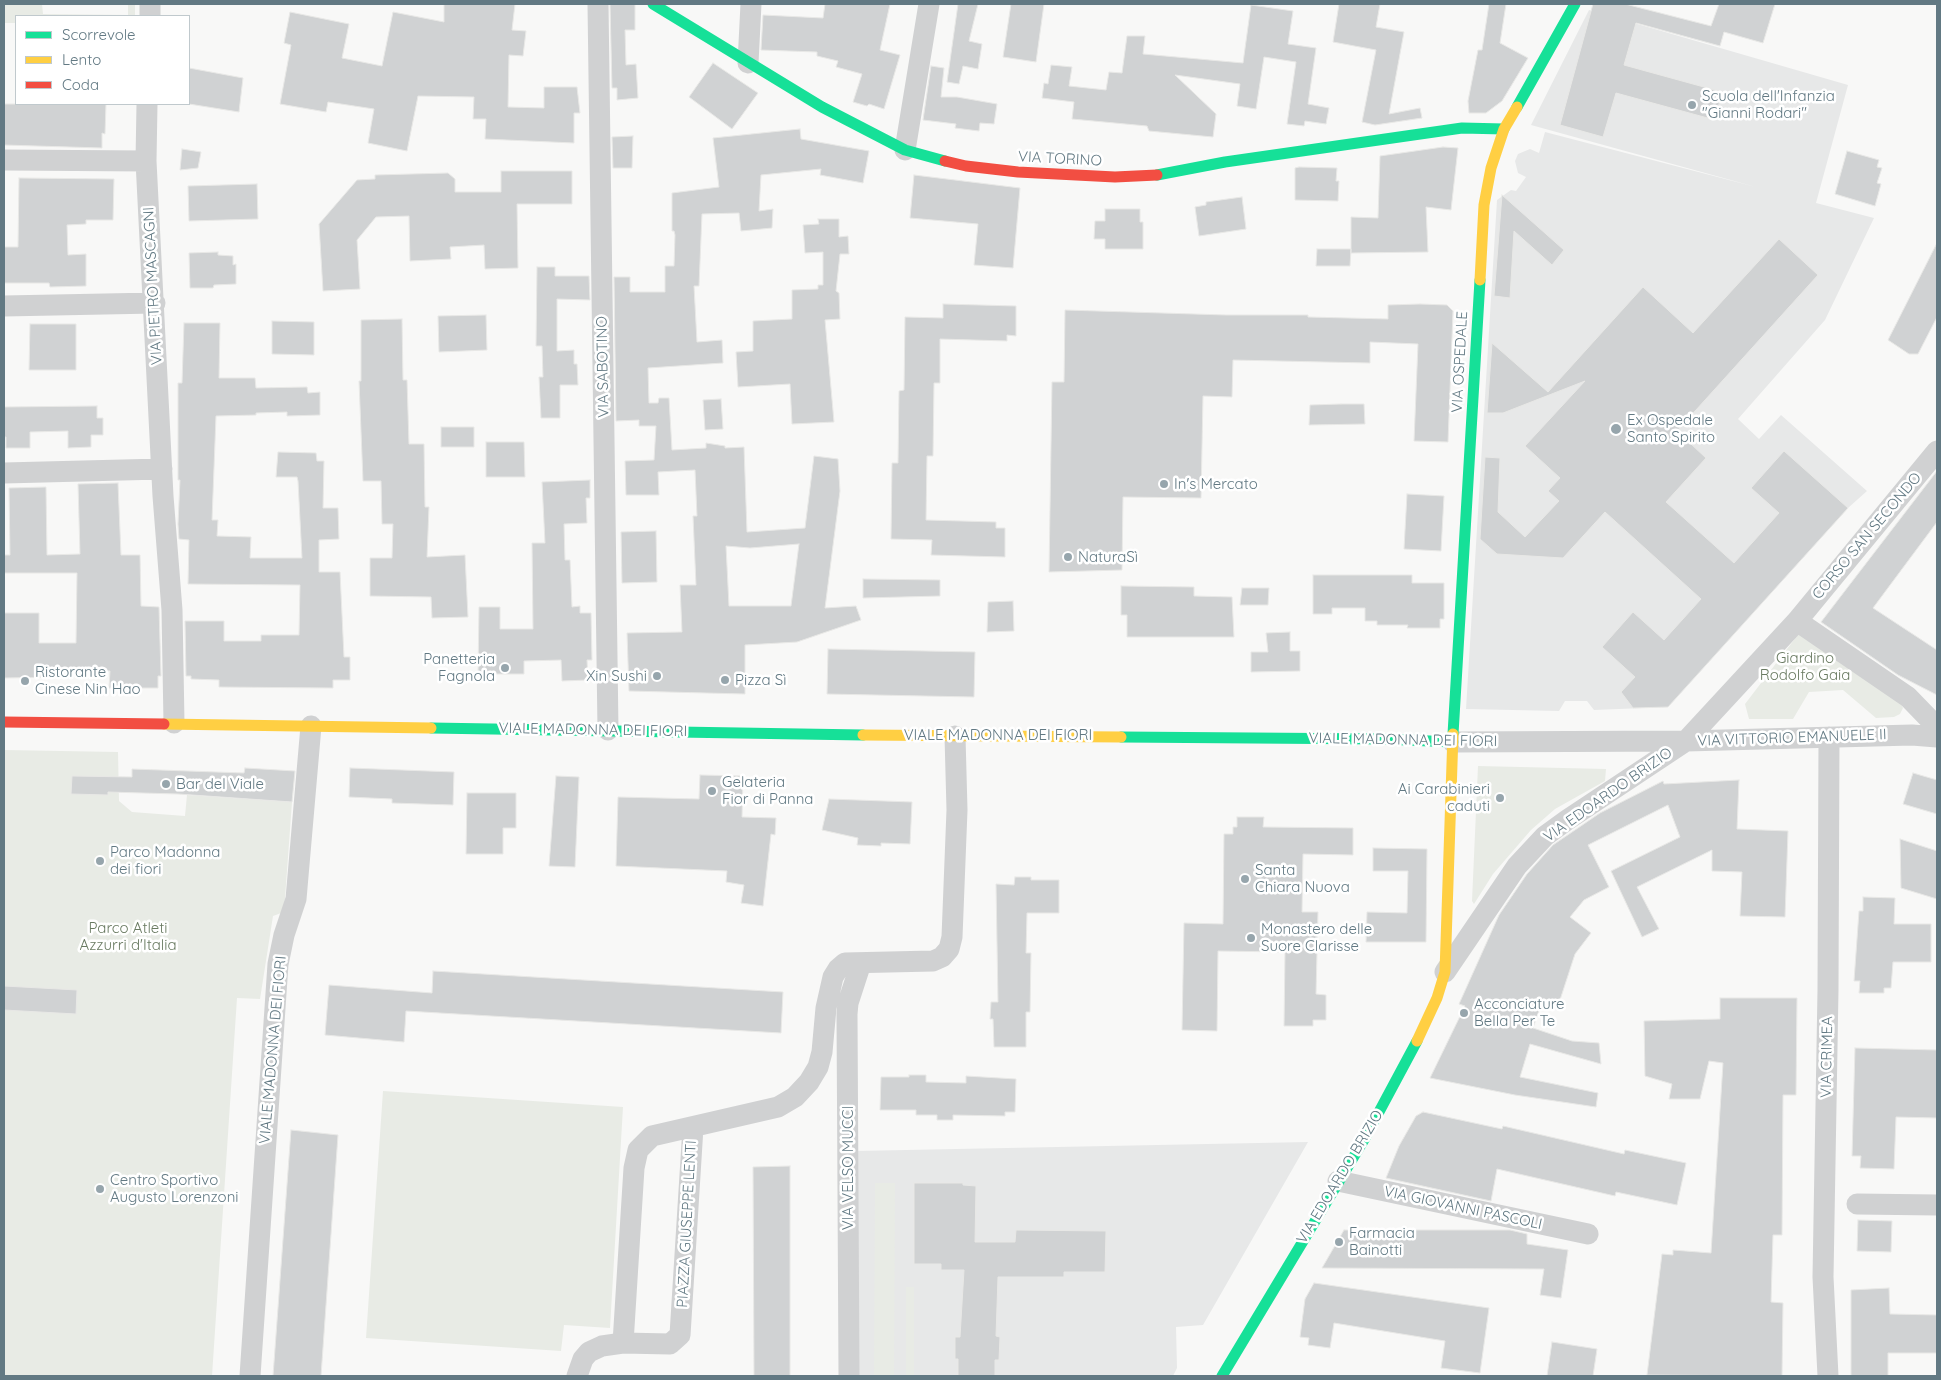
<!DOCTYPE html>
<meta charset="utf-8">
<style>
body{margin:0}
#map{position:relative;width:1941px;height:1380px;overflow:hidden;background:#f8f8f7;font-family:Quicksand,sans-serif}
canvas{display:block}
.frame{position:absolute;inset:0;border:5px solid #627983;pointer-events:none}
.legend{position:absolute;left:15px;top:15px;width:175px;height:90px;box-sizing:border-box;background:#fff;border:1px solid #c0c9cd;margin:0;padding:6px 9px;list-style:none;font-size:15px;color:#627983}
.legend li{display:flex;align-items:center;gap:10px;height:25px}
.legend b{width:25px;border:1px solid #c0c9cd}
</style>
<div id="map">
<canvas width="1941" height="1380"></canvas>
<div class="frame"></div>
<ul class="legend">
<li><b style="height:6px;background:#16e098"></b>Scorrevole</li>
<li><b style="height:6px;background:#ffcf43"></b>Lento</li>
<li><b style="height:6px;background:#f24e42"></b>Coda</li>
</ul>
</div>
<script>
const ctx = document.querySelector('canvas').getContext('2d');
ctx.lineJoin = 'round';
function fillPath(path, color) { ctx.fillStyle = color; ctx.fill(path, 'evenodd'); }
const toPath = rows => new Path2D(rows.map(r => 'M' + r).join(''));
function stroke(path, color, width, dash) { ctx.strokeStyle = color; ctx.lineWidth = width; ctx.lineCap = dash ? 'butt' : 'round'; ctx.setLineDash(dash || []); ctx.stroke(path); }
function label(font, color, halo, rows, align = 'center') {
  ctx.font = font + ' Quicksand,sans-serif'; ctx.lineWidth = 5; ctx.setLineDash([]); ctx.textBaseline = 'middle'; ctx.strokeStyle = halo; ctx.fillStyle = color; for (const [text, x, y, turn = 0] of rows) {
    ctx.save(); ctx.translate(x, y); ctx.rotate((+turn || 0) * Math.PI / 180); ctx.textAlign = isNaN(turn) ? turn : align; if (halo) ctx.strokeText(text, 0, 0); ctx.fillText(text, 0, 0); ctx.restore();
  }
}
fillPath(toPath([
 [1589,10,1848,85,1816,203,1874,218,1825,320,1738,419,1759,439,1781,415,1867,491,1848,508,1668,707,1594,710,1587,701,1565,701,1559,711,1466,709,1497,200,1511,190,1516,191,1526,177,1518,173,1515,161,1518,154,1530,149,1539,153,1545,132,1756,187,1531,125],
 [1308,1142,1203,1325,1176,1327,1177,1368,1173,1376,858,1376,856,1151]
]), '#e7e8e8');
fillPath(toPath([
 [4,4,42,4,43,14,128,15,128,4,135,4,135,16,16,16,16,23,4,23],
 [1800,632,1900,701,1903,708,1900,714,1894,717,1876,718,1843,690,1809,692,1793,719,1749,719,1745,704],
 [4,750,118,752,119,801,132,812,185,816,187,795,292,802,284,912,273,916,260,999,237,998,212,1376,4,1376],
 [1478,766,1606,769,1605,781,1555,809,1531,830,1493,874,1474,904,1472,901],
 [383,1091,623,1107,610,1328,564,1325,561,1351,366,1338],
 [875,1183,895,1183,894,1376,874,1376],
 [906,1287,914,1287,914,1376,906,1376]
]), '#e8ebe5');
const building = toPath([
 [444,4,515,4,512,30,526,31,523,56,509,55,508,107,544,108,544,87,577,87,580,113,574,113,574,143,485,139,486,119,473,119,474,97,418,96,407,151,368,143,374,109,328,102,326,112,280,104,291,45,284,43,290,12,349,24,342,58,382,66,393,12,444,22,444,4],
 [610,4,635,4,635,30,625,30,626,65,636,64,638,98,617,100,617,88,612,88,610,4],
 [825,4,890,4,880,50,900,55,884,109,869,104,867,106,853,102,862,74,836,67,838,61,817,56,817,52,761,50,763,15,823,18,825,4],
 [958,4,978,4,969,41,982,44,978,69,963,66,959,84,947,82,958,4],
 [1011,4,1044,4,1036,62,1003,57,1011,4],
 [1339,4,1380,4,1376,27,1404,32,1389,114,1420,108,1422,118,1375,125,1362,122,1376,50,1333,42,1339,4],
 [1489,4,1506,4,1500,43,1528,58,1502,101,1486,113,1469,113,1468,101,1478,50,1482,50,1489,4],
 [1593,4,1625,4,1711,26,1719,4,1775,4,1763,43,1724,32,1720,46,1636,23,1624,65,1722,92,1715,120,1616,93,1603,137,1560,125,1593,4],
 [1251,5,1293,11,1288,44,1316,48,1308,104,1329,108,1326,124,1305,121,1304,126,1287,124,1296,62,1264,57,1256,109,1237,106,1240,84,1175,75,1216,114,1213,137,1149,131,1147,126,1072,119,1074,102,1042,98,1044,83,1048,84,1051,65,1072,67,1069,86,1106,90,1109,72,1122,73,1127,36,1145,36,1143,54,1243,63,1251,5],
 [713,63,758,93,732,129,689,97,713,63],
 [931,66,944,68,941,97,957,97,997,104,994,124,980,123,979,131,955,128,956,124,923,120,931,66],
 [189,68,243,78,239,112,189,104,189,68],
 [4,104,106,104,105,134,102,133,102,148,4,145,4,104],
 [800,129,801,139,869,151,863,183,820,175,821,169,761,175,759,211,773,209,772,228,741,231,739,213,702,214,699,286,694,286,697,342,722,340,723,363,648,368,649,403,658,403,659,398,669,398,672,450,706,448,706,443,725,446,725,448,744,447,747,532,805,528,814,456,838,459,840,491,825,608,856,606,861,620,797,642,745,645,745,694,629,691,627,633,682,632,680,585,696,585,693,516,697,516,695,470,658,472,659,495,626,495,625,461,654,460,656,426,639,426,639,420,616,421,614,277,630,277,630,292,665,292,665,266,674,266,675,235,674,231,672,231,672,193,719,187,713,138,800,129],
 [799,544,791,606,729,606,726,546,750,548,799,544],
 [633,136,632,168,613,168,612,137,633,136],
 [1443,147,1458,148,1451,210,1426,207,1428,252,1351,253,1351,217,1378,218,1380,156,1443,147],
 [182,149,201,152,198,168,180,170,182,149],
 [1847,151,1879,160,1877,167,1882,168,1877,183,1881,184,1875,206,1835,194,1847,151],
 [1299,167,1337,168,1336,181,1339,181,1338,201,1295,200,1295,168,1299,167],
 [501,171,572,171,572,204,517,204,518,268,485,269,484,245,450,247,451,259,410,261,409,216,376,217,357,240,360,289,323,291,319,224,357,180,375,179,375,175,448,173,455,179,455,192,501,192,501,171],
 [914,175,1020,188,1013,268,974,265,978,224,910,218,914,175],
 [19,178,114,179,113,220,86,220,86,224,67,225,68,255,86,254,86,286,50,287,49,283,4,283,4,247,18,247,19,178],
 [257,184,258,219,189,221,188,186,257,184],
 [1502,195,1564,250,1552,265,1514,231,1510,298,1494,296,1502,195],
 [1242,197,1246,229,1199,236,1195,207,1206,205,1206,202,1242,197],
 [1105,209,1140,209,1140,222,1143,222,1143,249,1105,249,1105,239,1094,239,1095,221,1105,221,1105,209],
 [818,219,839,219,839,237,848,236,849,254,840,254,836,291,839,293,840,319,825,320,834,422,792,424,790,384,738,387,736,352,753,351,753,321,792,319,792,290,818,289,818,285,823,285,823,252,805,253,803,225,819,224,818,219],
 [1779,239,1818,275,1677,431,1706,458,1666,502,1734,563,1779,513,1751,488,1784,451,1848,508,1668,707,1633,708,1621,692,1635,677,1602,647,1633,612,1664,640,1701,599,1605,512,1563,558,1497,554,1480,539,1485,457,1500,458,1498,512,1525,537,1559,501,1548,491,1560,478,1525,446,1585,381,1503,413,1487,413,1492,343,1548,392,1643,287,1693,333,1779,239],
 [1937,243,1937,317,1918,354,1909,354,1888,340,1937,243],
 [1317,249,1351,249,1350,266,1316,266,1317,249],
 [218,252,218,255,233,256,233,265,236,264,236,284,214,285,213,288,190,288,189,253,218,252],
 [537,267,555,267,555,276,589,276,590,300,557,299,557,351,574,350,574,364,577,364,578,385,560,385,560,418,541,418,539,377,543,377,542,346,536,346,537,267],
 [943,304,1016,306,1016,336,1007,335,1007,341,940,339,940,383,934,383,933,456,927,456,926,520,996,522,996,528,1005,528,1005,557,931,555,932,540,891,539,892,463,898,463,899,391,904,390,905,317,943,318,943,304],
 [1420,304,1447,305,1453,311,1448,442,1414,441,1418,344,1370,342,1370,363,1233,360,1232,397,1203,396,1201,498,1123,497,1122,570,1049,572,1052,382,1064,382,1065,310,1226,315,1308,315,1308,317,1388,319,1388,305,1420,304],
 [486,315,487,350,439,352,438,316,486,315],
 [402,319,403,380,407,380,409,444,424,444,425,507,429,507,427,557,465,555,468,617,432,618,431,597,370,596,370,558,392,558,393,524,382,524,381,481,363,481,359,381,361,381,361,320,402,319],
 [272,321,314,322,314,355,272,354,272,321],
 [184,323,220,323,219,378,255,378,256,388,307,387,308,393,320,392,320,415,287,416,287,412,256,413,256,415,216,416,212,520,218,520,217,536,251,537,250,558,302,558,298,481,297,477,276,477,278,452,316,453,317,461,324,461,323,508,338,508,339,539,319,540,319,572,340,572,344,657,350,657,350,680,333,680,333,688,219,687,219,680,191,679,191,676,186,676,185,621,224,621,224,641,261,641,261,635,299,635,300,585,188,584,189,540,179,539,178,524,180,480,178,480,178,383,182,383,184,323],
 [30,324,76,324,76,370,29,370,30,324],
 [721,399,723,429,705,430,703,400,721,399],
 [1341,404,1364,404,1365,424,1309,425,1310,405,1341,404],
 [97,406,97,418,103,418,103,435,91,435,91,447,68,448,68,431,30,432,30,448,6,448,6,437,4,437,4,407,97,406],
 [441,427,474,427,474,447,441,447,441,427],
 [486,442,524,442,525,477,486,477,486,442],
 [1937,471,1937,522,1873,608,1937,650,1937,695,1898,675,1821,622,1937,471],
 [590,480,590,498,586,498,587,523,564,524,565,560,570,560,572,607,580,606,580,613,591,613,592,660,587,660,588,680,562,681,561,660,524,661,524,674,478,674,479,607,500,607,500,629,533,629,532,543,545,543,542,482,590,480],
 [118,483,121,555,140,555,141,606,159,607,161,676,158,676,158,688,109,688,110,671,62,669,62,677,4,678,4,613,39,613,39,643,76,643,77,573,4,573,4,555,10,555,9,488,46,487,47,555,80,554,78,484,118,483],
 [1407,494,1444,496,1441,551,1404,549,1407,494],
 [656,531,657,582,622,583,621,532,656,531],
 [1313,575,1412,575,1412,583,1444,583,1444,619,1440,619,1440,628,1407,628,1408,625,1377,625,1377,621,1365,621,1365,608,1332,608,1332,614,1313,614,1313,575],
 [863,579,940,580,940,596,863,598,863,579],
 [1121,586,1194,587,1194,596,1232,597,1234,637,1127,637,1127,615,1121,615,1121,586],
 [1242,588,1269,588,1268,605,1240,605,1242,588],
 [1013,601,1014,631,987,632,988,602,1013,601],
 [1290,632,1290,651,1300,651,1300,671,1251,672,1251,652,1268,652,1266,633,1290,632],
 [828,649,975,652,974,697,827,694,828,649],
 [245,768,295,771,292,802,178,794,108,792,108,795,71,794,72,776,132,777,132,769,244,773,245,768],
 [350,768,454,772,453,805,392,803,392,799,349,797,350,768],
 [1913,773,1937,780,1937,814,1903,804,1913,773],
 [700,775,743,776,742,817,776,818,775,835,771,834,763,906,741,903,744,885,726,882,727,871,616,866,618,797,699,799,700,775],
 [556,776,579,777,575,867,549,866,556,776],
 [1739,780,1737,829,1788,831,1785,917,1740,916,1742,872,1712,871,1712,850,1637,887,1659,929,1642,937,1611,871,1680,837,1668,805,1588,845,1609,887,1584,900,1570,917,1591,933,1575,954,1559,1003,1543,999,1533,1028,1572,1041,1599,1043,1601,1064,1530,1044,1520,1077,1598,1093,1596,1107,1515,1095,1430,1078,1465,1006,1459,1004,1499,915,1527,874,1553,845,1600,813,1663,781,1664,784,1739,780],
 [467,793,516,793,516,828,503,828,503,854,466,854,467,793],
 [829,799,912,802,910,844,881,843,881,846,857,845,858,838,822,830,829,799],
 [1237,817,1264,817,1263,827,1353,828,1353,855,1303,854,1302,912,1318,912,1316,994,1326,995,1326,1020,1313,1020,1313,1026,1284,1026,1285,952,1218,951,1217,1031,1182,1030,1184,923,1223,924,1224,834,1233,834,1233,827,1237,827,1237,817],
 [1900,839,1937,851,1937,899,1901,888,1900,839],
 [1373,848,1427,849,1426,942,1366,942,1367,912,1407,913,1408,871,1373,871,1373,848],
 [1015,877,1031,877,1031,880,1059,880,1059,913,1027,913,1026,953,1031,953,1030,1012,1026,1012,1026,1047,994,1047,993,1019,990,1019,991,1002,998,1002,996,884,1014,885,1015,877],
 [1863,897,1895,898,1894,924,1931,924,1931,962,1893,962,1891,988,1884,988,1884,993,1859,993,1860,981,1854,981,1859,911,1863,911,1863,897],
 [433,971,783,992,781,1033,406,1011,404,1042,325,1035,329,985,432,993,433,971],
 [4,986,77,990,76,1014,4,1010,4,986],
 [1720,998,1797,998,1796,1095,1783,1095,1782,1235,1773,1235,1771,1302,1783,1303,1782,1376,1647,1375,1662,1254,1673,1255,1673,1250,1711,1253,1723,1063,1709,1061,1700,1099,1669,1099,1672,1084,1645,1076,1644,1021,1720,1019,1720,998],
 [1855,1048,1937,1050,1937,1118,1896,1117,1894,1169,1860,1168,1861,1156,1852,1156,1855,1048],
 [909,1075,926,1075,926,1082,966,1083,966,1076,1016,1079,1015,1112,1005,1112,1005,1116,953,1115,953,1120,937,1120,937,1115,916,1115,916,1110,880,1110,881,1077,909,1077,909,1075],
 [1423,1112,1502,1129,1503,1126,1624,1154,1625,1150,1686,1163,1677,1205,1616,1192,1615,1196,1497,1169,1491,1201,1386,1178,1399,1146,1416,1116,1423,1112],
 [291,1130,338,1135,321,1376,273,1376,291,1130],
 [790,1166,790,1376,754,1376,753,1167,790,1166],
 [914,1183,963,1183,963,1185,976,1186,975,1242,1015,1242,1016,1230,1106,1231,1105,1272,1064,1272,1064,1277,998,1277,996,1336,1000,1337,999,1360,995,1360,995,1376,958,1376,958,1359,955,1359,955,1337,960,1337,964,1270,941,1270,941,1264,914,1264,914,1183],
 [1858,1220,1892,1221,1891,1252,1857,1251,1858,1220],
 [1344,1230,1510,1230,1527,1234,1527,1244,1568,1250,1561,1298,1540,1295,1544,1269,1322,1268,1344,1230],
 [1314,1283,1489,1308,1480,1373,1441,1368,1445,1341,1334,1323,1330,1348,1308,1345,1309,1338,1300,1337,1305,1299,1314,1283],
 [1889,1288,1890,1314,1937,1315,1937,1353,1888,1353,1888,1376,1851,1376,1851,1290,1889,1288],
 [1552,1342,1597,1349,1593,1376,1547,1376,1552,1342]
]);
fillPath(building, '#d0d2d3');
stroke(building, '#e8e8e6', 1);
stroke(toPath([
 [598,4,608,730],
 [150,16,150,4],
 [748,63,751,4],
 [147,104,146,161,163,496,172,610,174,723],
 [905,150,929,4],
 [4,160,146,161],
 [4,306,155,303],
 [4,473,162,469],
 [1797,621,1908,697,1937,727],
 [1453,742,1686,741,1912,735,1937,737],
 [1445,972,1517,866,1545,836,1567,820,1686,741,1797,621,1937,451],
 [1338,1181,1588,1234],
 [1857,1204,1937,1205],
 [623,1343,634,1168,638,1150,652,1136,778,1107,795,1097,809,1082,818,1067,822,1052,826,1008,833,977,838,969,845,963,933,961,942,957,949,949,952,937,957,810,955,736],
 [250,1376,278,964,284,935,296,899,311,726],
 [577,1376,583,1359,589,1352,602,1346,623,1343,670,1344,680,1335,693,1127],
 [849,1376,847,1014,848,1003,861,963],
 [1828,1376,1823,1277,1828,990,1829,737]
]), '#d0d1d2', 21);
stroke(toPath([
 [653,4,822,107,905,150,945,161],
 [1517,107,1575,4],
 [1157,175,1225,162,1462,128,1504,129],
 [431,728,863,735],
 [1453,734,1480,280],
 [1121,737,1383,739,1453,742],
 [1222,1376,1365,1138,1417,1041]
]), '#16e098', 11);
stroke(toPath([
 [1480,280,1484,205,1491,168,1504,129,1517,107],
 [164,724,431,728],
 [863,735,1121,737],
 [1417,1041,1437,998,1445,972,1453,734]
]), '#ffcf43', 11);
stroke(toPath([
 [945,161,966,166,1018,172,1115,177,1157,175],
 [4,722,164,724]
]), '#f24e42', 11);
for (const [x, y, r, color] of [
 [1692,105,5,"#96a5ac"],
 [1616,429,6,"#96a5ac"],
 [1164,484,5,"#96a5ac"],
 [1068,557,5,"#96a5ac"],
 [505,668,5,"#96a5ac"],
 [657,676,5,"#96a5ac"],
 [725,680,5,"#96a5ac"],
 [25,681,5,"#96a5ac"],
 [166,784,5,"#96a5ac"],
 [712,791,5,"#96a5ac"],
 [1500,798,5,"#96a5ac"],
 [100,861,5,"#96a5ac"],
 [1245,879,5,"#96a5ac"],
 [1251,938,5,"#96a5ac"],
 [1464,1013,5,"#96a5ac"],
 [100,1189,5,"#96a5ac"],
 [1339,1242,5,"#96a5ac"]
]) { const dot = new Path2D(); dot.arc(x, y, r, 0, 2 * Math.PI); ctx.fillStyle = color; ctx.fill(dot); stroke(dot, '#fff', 2); }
label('15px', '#627983', '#fff', [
 ["Scuola dell'Infanzia",1702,96],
 ["\"Gianni Rodari\"",1702,113],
 ["Ex Ospedale",1627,420],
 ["Santo Spirito",1627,437],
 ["In's Mercato",1174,484],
 ["NaturaSì",1078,557],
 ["Panetteria",495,659,"right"],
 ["Fagnola",495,676,"right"],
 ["Ristorante",35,672],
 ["Cinese Nin Hao",35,689],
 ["Xin Sushi",647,676,"right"],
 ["Pizza Sì",735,680],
 ["Gelateria",722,782],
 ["Fior di Panna",722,799],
 ["Bar del Viale",176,784],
 ["Ai Carabinieri",1490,789,"right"],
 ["caduti",1490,806,"right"],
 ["Parco Madonna",110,852],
 ["dei fiori",110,869],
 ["Santa",1255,870],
 ["Chiara Nuova",1255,887],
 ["Monastero delle",1261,929],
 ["Suore Clarisse",1261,946],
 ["Acconciature",1474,1004],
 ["Bella Per Te",1474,1021],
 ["Centro Sportivo",110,1180],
 ["Augusto Lorenzoni",110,1197],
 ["Farmacia",1349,1233],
 ["Bainotti",1349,1250]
], 'left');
label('15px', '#627983', '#fff', [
 ["VIA TORINO",1060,159,3],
 ["VIA PIETRO MASCAGNI",153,286,-93],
 ["VIA OSPEDALE",1460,362,-87],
 ["VIA SABOTINO",603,367,-91],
 ["CORSO SAN SECONDO",1867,536,-50],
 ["VIALE MADONNA DEI FIORI",593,730,1],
 ["VIALE MADONNA DEI FIORI",998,735],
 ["VIA VITTORIO EMANUELE II",1792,738,-2],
 ["VIALE MADONNA DEI FIORI",1403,740,1],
 ["VIA EDOARDO BRIZIO",1608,795,-35],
 ["VIALE MADONNA DEI FIORI",273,1050,-85],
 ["VIA CRIMEA",1827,1057,-89],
 ["VIA VELSO MUCCI",848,1168,-90],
 ["VIA EDOARDO BRIZIO",1340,1177,-59],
 ["VIA GIOVANNI PASCOLI",1463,1208,12],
 ["PIAZZA GIUSEPPE LENTI",687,1224,-87]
]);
label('15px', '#697a61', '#fff', [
 ["Giardino",1805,658],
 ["Rodolfo Gaia",1805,675],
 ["Parco Atleti",128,928],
 ["Azzurri d'Italia",128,945]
]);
</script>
